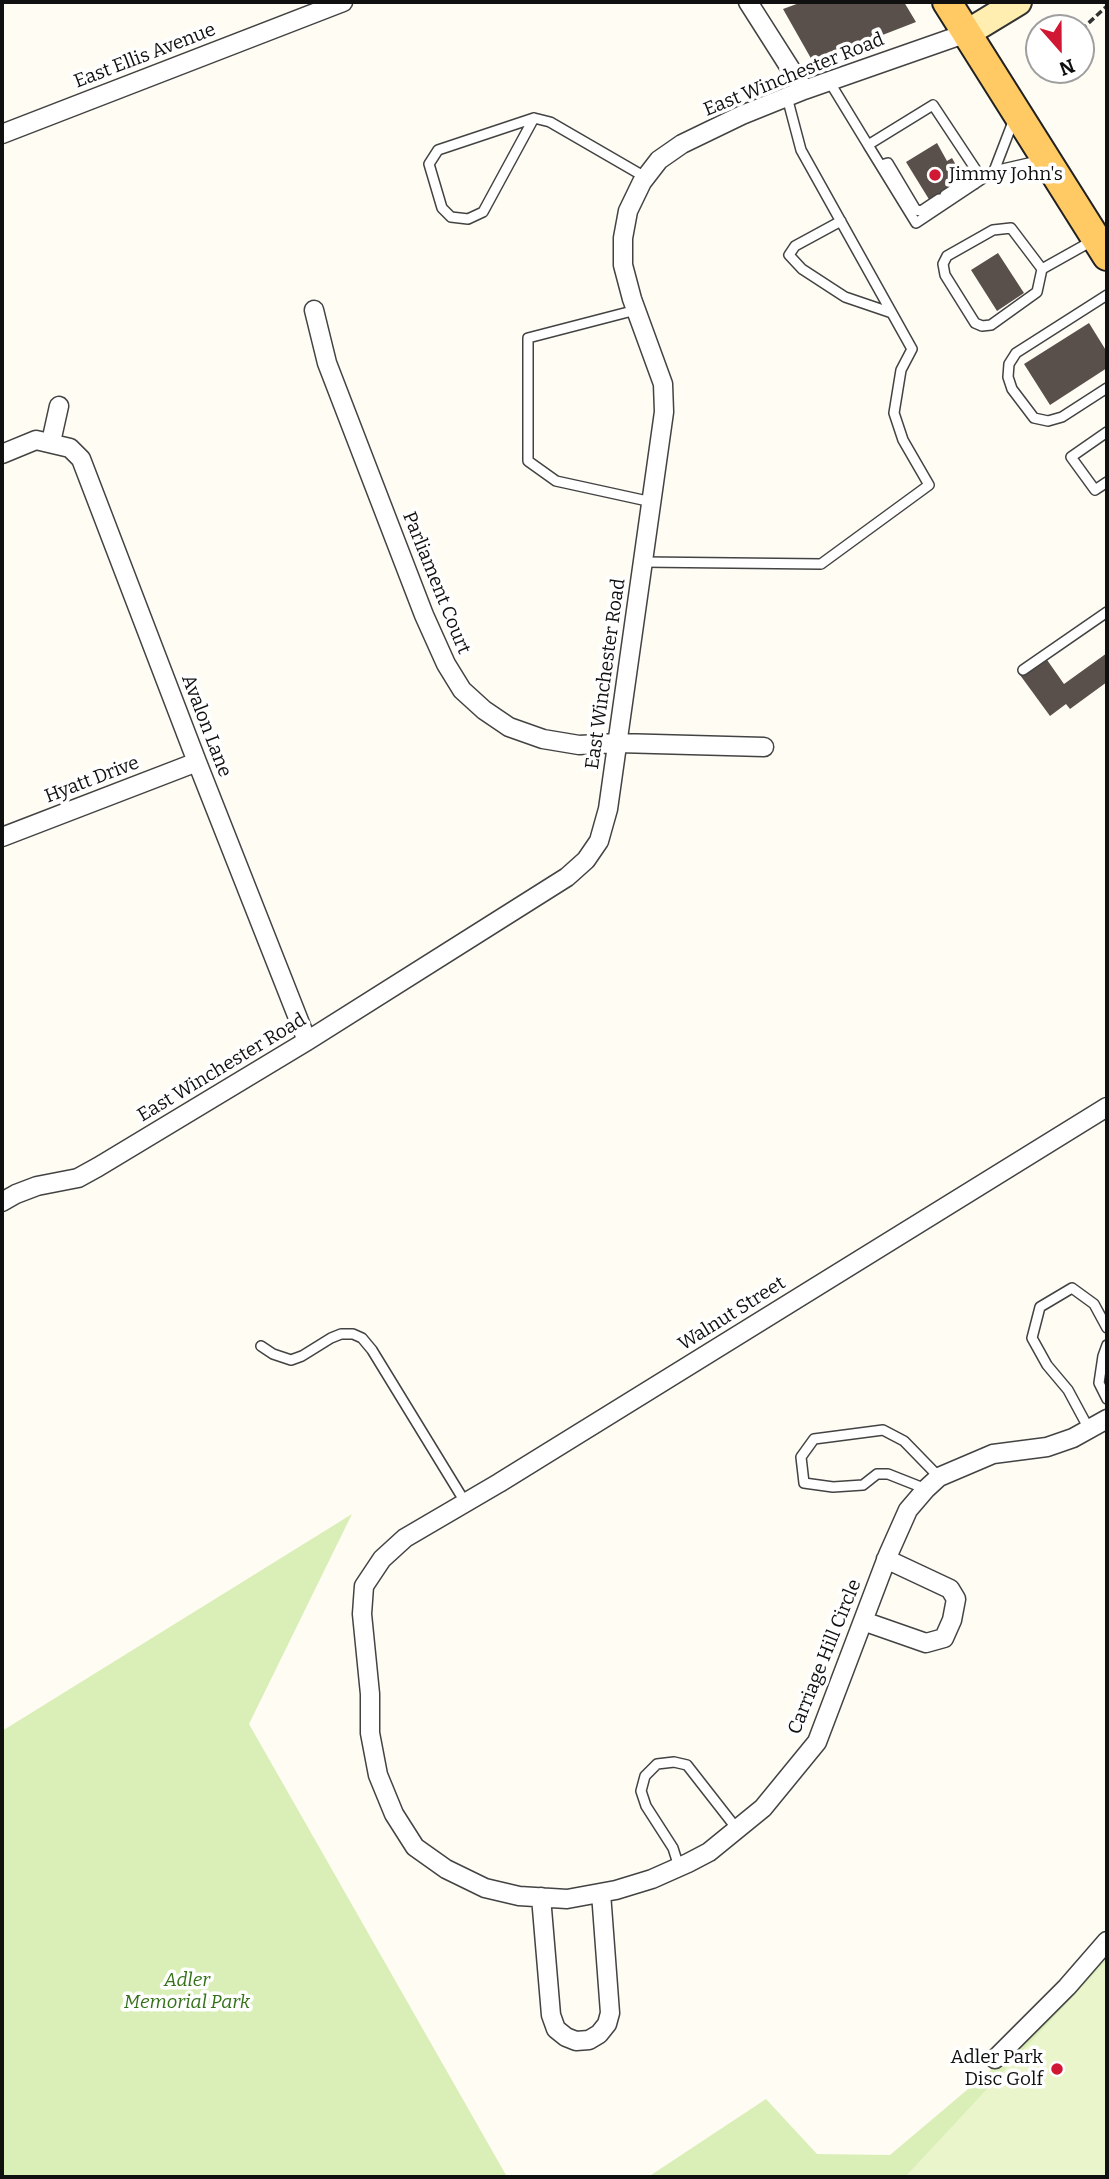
<!DOCTYPE html>
<style>
body{margin:0}
#map{position:relative;width:1109px;height:2179px;overflow:hidden;background:#fffcf4;font-family:Bitter,serif}
canvas{display:block}
.frame{position:absolute;inset:0;border:4px solid #101010;pointer-events:none}
.north{position:absolute;left:1025px;top:14px;width:70px;height:70px;box-sizing:border-box;background:#fff;border:2px solid #9f9f9f;border-radius:50%;rotate:159deg;font-size:19px;font-weight:700;line-height:28px;text-align:center;color:#101010}
.north::after{content:'';display:block;margin:auto;width:24px;height:32px;background:#d01834;clip-path:polygon(50% 0,100% 100%,50% 72%,0 100%)}
</style>
<div id="map">
<canvas width="1109" height="2179"></canvas>
<div class="frame"></div>
<div class="north">N</div>
</div>
<script>
const ctx = document.querySelector('canvas').getContext('2d');
ctx.lineJoin = 'round';
function fillPath(path, color) { ctx.fillStyle = color; ctx.fill(path, 'evenodd'); }
const toPath = rows => new Path2D(rows.map(r => 'M' + r).join(''));
function stroke(path, color, width, dash) { ctx.strokeStyle = color; ctx.lineWidth = width; ctx.lineCap = dash ? 'butt' : 'round'; ctx.setLineDash(dash || []); ctx.stroke(path); }
function label(font, color, halo, rows, align = 'center') {
  ctx.font = font + ' Bitter,serif'; ctx.lineWidth = 7; ctx.setLineDash([]); ctx.textBaseline = 'middle'; ctx.strokeStyle = halo; ctx.fillStyle = color; for (const [text, x, y, turn = 0] of rows) {
    ctx.save(); ctx.translate(x, y); ctx.rotate((+turn || 0) * Math.PI / 180); ctx.textAlign = isNaN(turn) ? turn : align; if (halo) ctx.strokeText(text, 0, 0); ctx.fillText(text, 0, 0); ctx.restore();
  }
}
fillPath(toPath([
 [352,1514,249,1724,506,2175,516,2177,2,2177,2,1731],
 [1107,1945,1107,2177,648,2177,766,2099,817,2154,890,2155,1000,2062]
]), '#daefb8');
fillPath(toPath([
 [1107,1960,1107,2177,905,2177]
]), '#ebf5cb');
fillPath(toPath([
 [802,2,904,2,916,22,813,62,783,9],
 [937,143,947,161,952,158,957,167,953,170,960,181,946,196,930,201,906,162],
 [998,253,1024,293,997,311,971,270],
 [1089,323,1107,352,1107,368,1050,405,1024,364],
 [1107,653,1107,682,1070,709,1066,704,1050,716,1020,675,1045,657,1064,684]
]), '#5a504b');
const service = toPath([
 [829,81,868,145,933,105,982,179],
 [534,118,483,212,468,219,451,217,442,208,429,164,438,150,534,118,550,122,645,177],
 [868,145,916,223,994,171,1042,160],
 [881,165,888,163,916,210,921,211,939,199],
 [994,171,1014,119],
 [945,195,967,181,975,184],
 [841,221,795,246,789,255,802,269,845,297,892,313],
 [1042,269,1011,228,993,230,947,256,943,264,945,275,975,323,982,326,991,325,1037,292,1042,269,1092,241],
 [1107,295,1016,353,1009,364,1008,377,1012,389,1034,418,1048,421,1062,417,1107,388],
 [636,310,528,338,528,461,556,481,652,502],
 [1107,432,1071,457,1095,490,1107,482],
 [643,562,821,564,929,485,903,440,894,413,901,370,912,349,801,150,787,97],
 [1023,670,1107,612],
 [1107,1345,1103,1356,1099,1383,1107,1399],
 [261,1346,273,1354,291,1360,302,1356,331,1338,341,1334,353,1334,362,1338,372,1350,465,1502],
 [1089,1429,1068,1390,1047,1365,1032,1338,1040,1307,1072,1288,1094,1304,1107,1328],
 [926,1489,888,1474,877,1474,863,1485,833,1487,804,1483,801,1457,814,1439,883,1430,904,1441,939,1477],
 [679,1867,673,1848,646,1806,641,1791,645,1776,657,1764,674,1762,687,1765,737,1829]
]);
const minor = toPath([
 [748,2,804,90],
 [2,134,343,2],
 [314,310,327,363,424,615,446,664,462,690,484,710,509,727,543,739,579,745,618,743,764,747],
 [51,442,59,406],
 [2,454,36,440,70,448,81,459,197,762,307,1041],
 [2,837,197,762],
 [1107,1107,499,1483,405,1538,382,1559,364,1586,362,1614,370,1694,370,1733,378,1775,394,1814,415,1847,446,1869,485,1888,519,1896,567,1899,616,1890,652,1879,688,1863,709,1852,763,1808,817,1742,888,1555,908,1510,926,1489,939,1477,993,1454,1047,1447,1073,1438,1107,1419],
 [2,1202,16,1194,37,1186,78,1178,98,1167,307,1041,567,877,586,860,599,841,608,809,664,412,663,384,632,299,623,265,623,238,628,211,642,182,659,160,682,144,742,115,804,90,967,33],
 [863,1621,926,1643,944,1638,952,1620,956,1599,950,1589,886,1559],
 [541,1897,551,2015,556,2029,566,2037,576,2041,589,2040,599,2034,607,2024,610,2013,601,1893],
 [995,2059,1067,1987,1107,1941]
]);
const secondary = toPath([
 [967,33,1018,2]
]);
const primary = toPath([
 [947,2,1107,256]
]);
stroke(service, '#434343', 12);
stroke(minor, '#434343', 21);
stroke(secondary, '#323232', 30);
stroke(primary, '#212121', 32);
stroke(toPath([
 [1081,30,1107,6],
 [1028,51,1039,47]
]), '#323232', 3.5, [7, 3.5]);
stroke(service, '#fff', 9);
stroke(minor, '#fff', 18);
stroke(secondary, '#ffeeaf', 26);
stroke(primary, '#ffc964', 28);
for (const [x, y, r, color] of [
 [935,175,7,"#d01834"],
 [1057,2069,7,"#d01834"]
]) { const dot = new Path2D(); dot.arc(x, y, r, 0, 2 * Math.PI); ctx.fillStyle = color; ctx.fill(dot); stroke(dot, '#fff', 2.5); }
label('19px', '#101010', '#fff', [
 ["East Ellis Avenue",145,56,-21],
 ["East Winchester Road",794,75,-22],
 ["Parliament Court",436,583,68],
 ["East Winchester Road",606,674,-82],
 ["Avalon Lane",206,726,69],
 ["Hyatt Drive",92,780,-21],
 ["East Winchester Road",222,1068,-31],
 ["Walnut Street",732,1314,-32],
 ["Carriage Hill Circle",825,1657,-68]
]);
label('19px', '#101010', '#fff', [
 ["Jimmy John's",949,175],
 ["Adler Park",1043,2058,"right"],
 ["Disc Golf",1043,2080,"right"]
], 'left');
label('italic 19px', '#347118', '#fff', [
 ["Adler",187,1981],
 ["Memorial Park",187,2003]
]);
</script>
